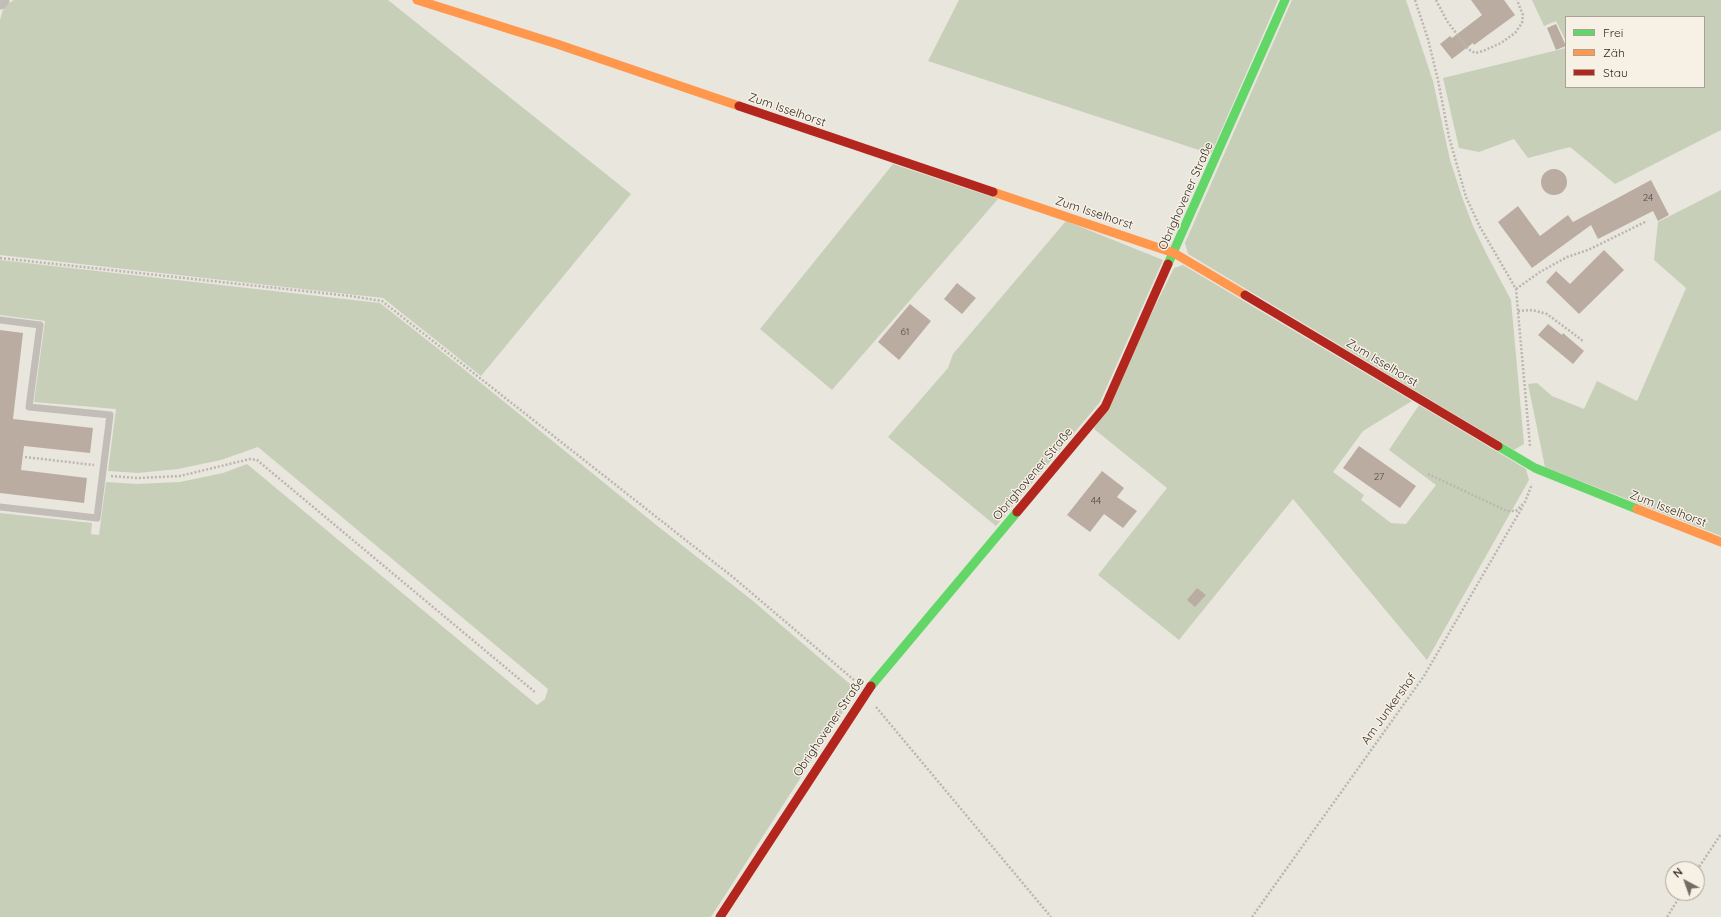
<!DOCTYPE html>
<meta charset="utf-8">
<style>
body{margin:0}
#map{position:relative;width:1721px;height:917px;overflow:hidden;background:#e9e6de;font-family:Quicksand,sans-serif}
canvas{display:block}
.legend{position:absolute;left:1565px;top:16px;width:140px;height:72px;box-sizing:border-box;background:#f7f0e4;border:1px solid #a8a198;margin:0;padding:5px 7px;list-style:none;font-size:12px;color:#322b26}
.legend li{display:flex;align-items:center;gap:8px;height:20px}
.legend b{width:20px;border:1px solid #a8a198}
.north{position:absolute;left:1665px;top:861px;width:40px;height:40px;box-sizing:border-box;background:#f7f0e4;border:1px solid #a8a198;border-radius:50%;rotate:319deg;font-size:11px;font-weight:700;line-height:16px;text-align:center;color:#322b26}
.north::after{content:'';display:block;margin:auto;width:14px;height:18px;background:#726c66;clip-path:polygon(50% 0,100% 100%,50% 72%,0 100%)}
</style>
<div id="map">
<canvas width="1721" height="917"></canvas>
<ul class="legend">
<li><b style="height:5px;background:#63d668"></b>Frei</li>
<li><b style="height:5px;background:#ff974d"></b>Zäh</li>
<li><b style="height:5px;background:#b3261e"></b>Stau</li>
</ul>
<div class="north">N</div>
</div>
<script>
const ctx = document.querySelector('canvas').getContext('2d');
ctx.lineJoin = 'round';
function fillPath(path, color) { ctx.fillStyle = color; ctx.fill(path, 'evenodd'); }
const toPath = rows => new Path2D(rows.map(r => 'M' + r).join(''));
function stroke(path, color, width, dash) { ctx.strokeStyle = color; ctx.lineWidth = width; ctx.lineCap = dash ? 'butt' : 'round'; ctx.setLineDash(dash || []); ctx.stroke(path); }
function label(font, color, halo, rows, align = 'center') {
  ctx.font = font + ' Quicksand,sans-serif'; ctx.lineWidth = 3; ctx.setLineDash([]); ctx.textBaseline = 'middle'; ctx.strokeStyle = halo; ctx.fillStyle = color; for (const [text, x, y, turn = 0] of rows) {
    ctx.save(); ctx.translate(x, y); ctx.rotate((+turn || 0) * Math.PI / 180); ctx.textAlign = isNaN(turn) ? turn : align; if (halo) ctx.strokeText(text, 0, 0); ctx.fillText(text, 0, 0); ctx.restore();
  }
}
fillPath(toPath([
 [14,0,388,0,631,194,481,376,383,298,0,255,0,20,4,6],
 [959,0,1278,0,1211,154,928,61],
 [1292,0,1406,0,1433,81,1450,160,1462,197,1473,226,1487,255,1511,300,1524,444,1514,450,1188,254,1185,243],
 [1532,0,1721,0,1721,130,1615,184,1570,147,1528,158,1514,139,1479,152,1459,148,1443,78,1566,48,1566,87,1704,87,1704,17,1566,17,1566,41,1556,21,1544,26],
 [893,164,998,199,832,390,760,329],
 [1721,190,1721,536,1545,467,1528,384,1537,383,1552,396,1584,409,1597,381,1637,401,1686,288,1654,260,1658,222],
 [1066,221,1163,260,1100,402,996,526,888,437,948,368,953,354],
 [0,260,380,303,460,366,655,524,753,601,857,690,711,917,0,917,0,513,92,523,91,534,99,535,106,482,136,484,180,482,223,473,247,464,537,705,545,699,548,689,258,447,221,460,178,469,138,473,108,471,116,409,34,402,45,321,0,315],
 [1183,265,1412,401,1363,431,1333,472,1364,495,1361,500,1391,523,1406,524,1436,485,1389,450,1419,405,1526,469,1529,480,1427,660,1293,499,1179,640,1098,575,1167,488,1094,429,1174,268]
]), '#c8cfb9');
fillPath(toPath([
 [1471,0,1504,0,1515,15,1474,45,1473,43,1452,59,1440,44,1450,36,1452,38,1482,15],
 [1556,24,1566,46,1556,50,1547,28],
 '1541 182a13 13 0 1 1 26 0a13 13 0 1 1-26 0Z',
 [1651,180,1669,215,1658,221,1653,211,1598,239,1591,225,1532,268,1498,222,1518,206,1540,236,1568,215,1573,222],
 [1604,250,1624,270,1579,314,1546,282,1556,271,1570,284],
 [957,283,976,298,962,314,944,299],
 [910,304,931,321,899,360,878,342],
 [1548,324,1562,335,1563,333,1584,351,1573,364,1538,335],
 [0,330,23,333,13,419,93,428,90,453,24,446,21,470,87,478,84,503,0,493],
 [1359,446,1416,486,1400,508,1343,468],
 [1102,471,1124,488,1117,497,1137,511,1123,528,1104,514,1090,532,1067,515],
 [1197,588,1206,595,1195,607,1187,600]
]), '#bbaca1');
stroke(toPath([
 [1415,0,1428,39,1438,80,1449,137,1466,197,1480,227,1516,289,1530,446],
 [1436,0,1447,21,1468,49,1475,53,1483,51,1501,43,1515,33,1522,23,1523,15,1517,0],
 [0,258,350,296,382,301,734,578,854,680],
 [1516,289,1540,272,1567,257,1588,250,1647,221],
 [1518,311,1532,310,1547,314,1583,341],
 [25,457,94,465],
 [1428,474,1507,511,1516,511,1525,502,1532,484],
 [111,476,138,478,180,476,250,459,257,460,536,693],
 [876,707,1051,917],
 [1697,870,1721,834],
 [1252,917,1424,676,1523,506],
 [1667,917,1682,893]
]), '#bbb6b0', 2.5, [2, 2]);
stroke(toPath([
 [0,320,40,325,29,407,110,415,97,518,0,507]
]), '#c2bdb7', 7);
stroke(toPath([
 [0,2,2,0]
]), '#c2bdb7', 15);
stroke(toPath([
 [1168,264,1285,0],
 [1498,446,1535,468,1637,509],
 [871,686,1017,512]
]), '#63d668', 9);
stroke(toPath([
 [417,0,557,44,739,106],
 [993,192,1174,253,1245,295],
 [1637,509,1721,542]
]), '#ff974d', 9);
stroke(toPath([
 [739,106,993,192],
 [1245,295,1498,446],
 [1017,512,1105,407,1168,264],
 [720,917,871,686]
]), '#b3261e', 9);
label('10px', '#544b45', null, [
 ["24",1648,198],
 ["61",905,332],
 ["27",1379,477],
 ["44",1096,501]
]);
label('12px', '#322b26', '#f7f0e4', [
 ["Zum Isselhorst",787,110,19],
 ["Obrighovener Straße",1186,196,-66],
 ["Zum Isselhorst",1094,213,18],
 ["Zum Isselhorst",1382,363,31],
 ["Obrighovener Straße",1033,474,-50],
 ["Zum Isselhorst",1668,509,21],
 ["Am Junkershof",1389,709,-54],
 ["Obrighovener Straße",829,727,-56]
]);
</script>
